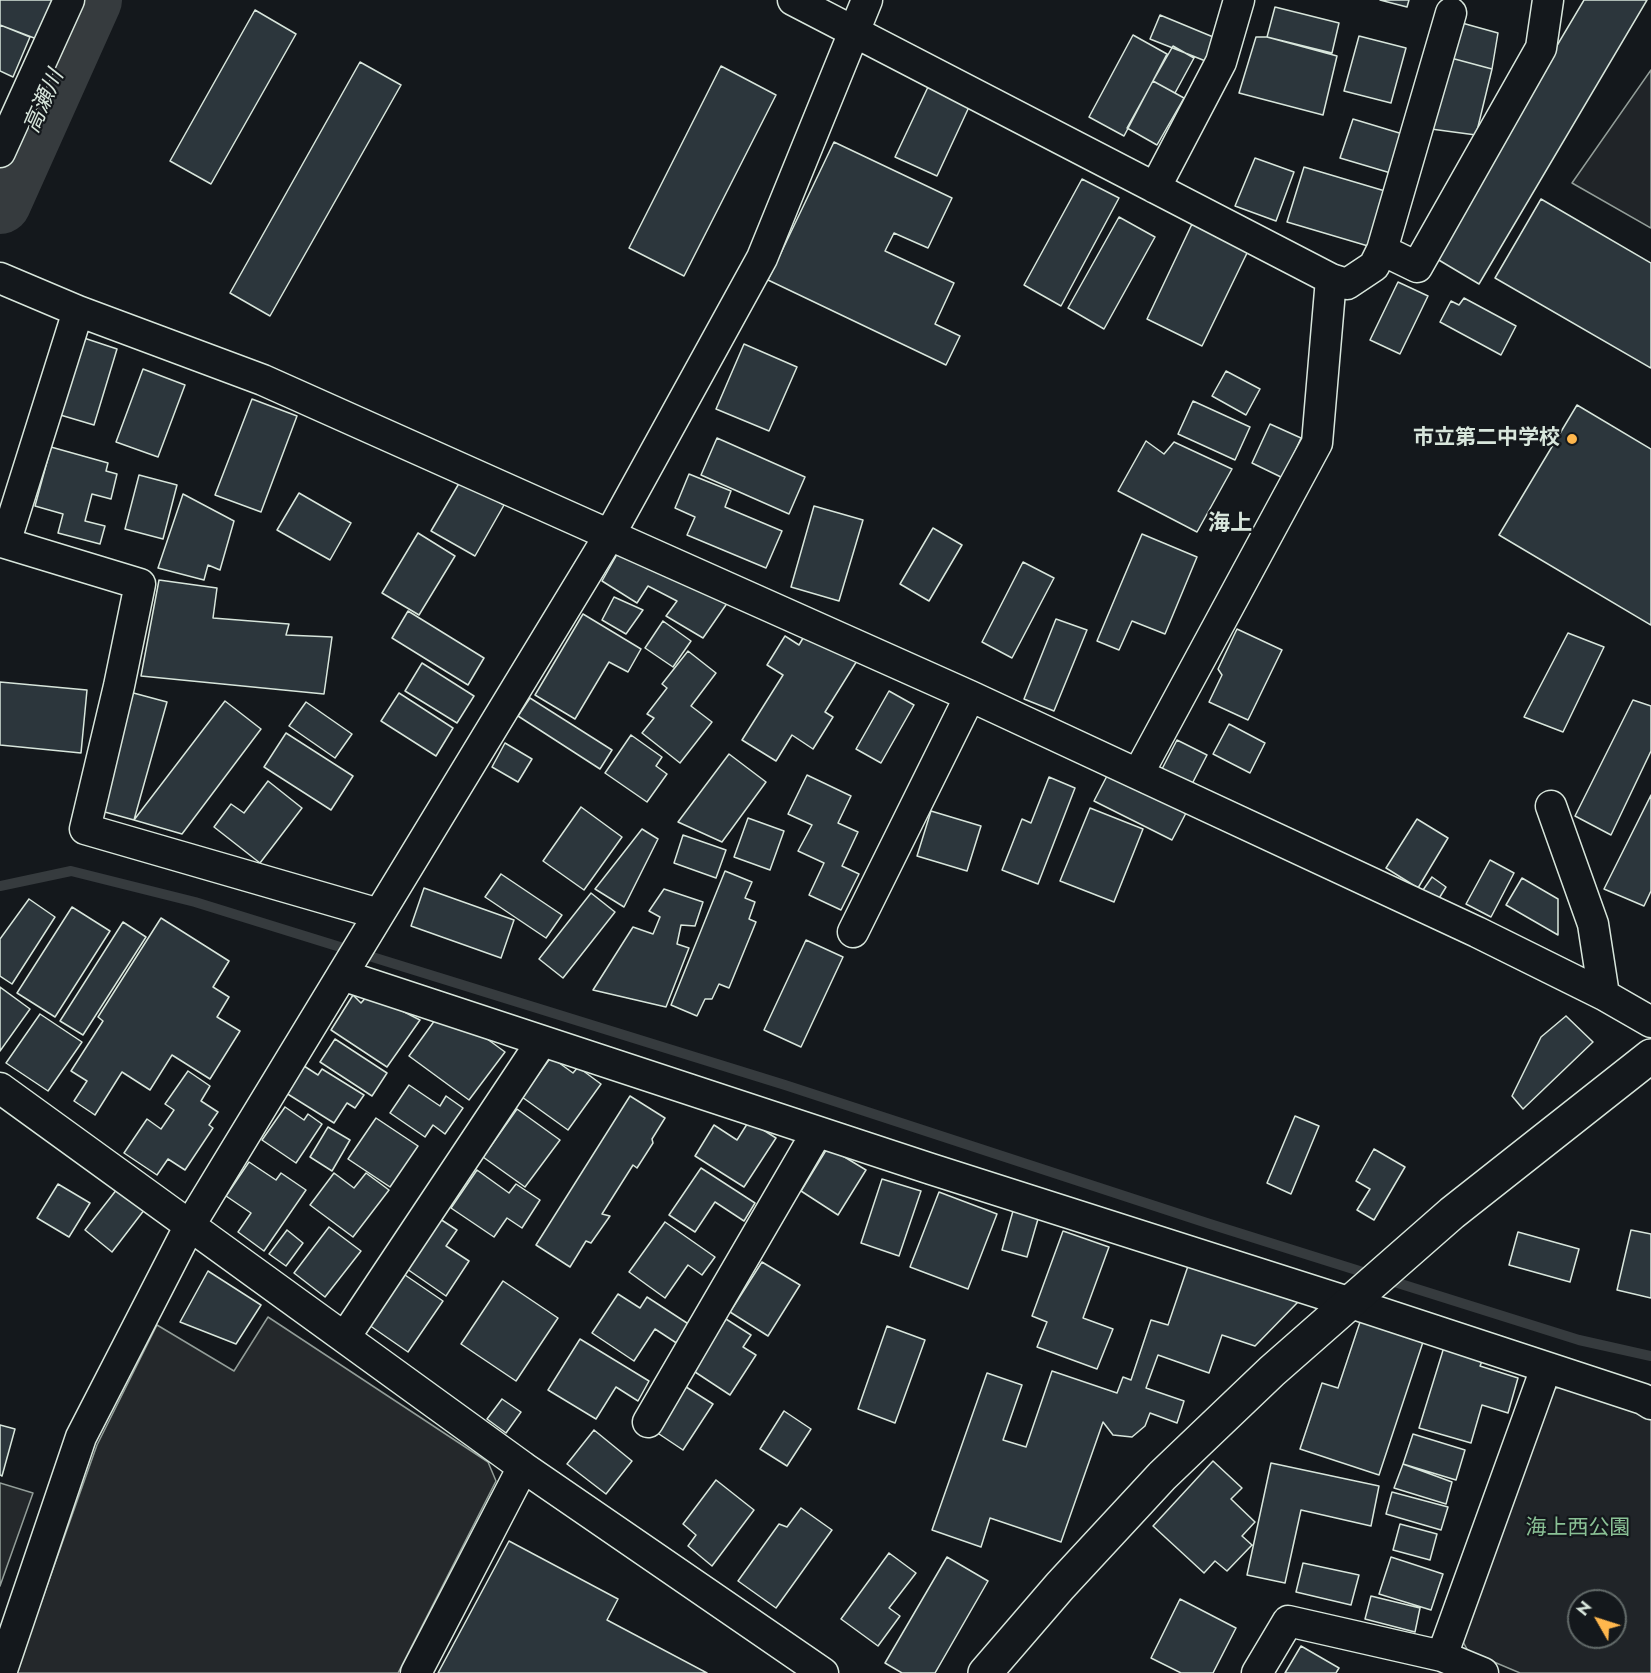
<!DOCTYPE html>
<meta charset="utf-8">
<style>
body{margin:0}
#map{position:relative;width:1651px;height:1673px;overflow:hidden;background:#14181c;font-family:Jost,sans-serif}
canvas{display:block}
.north{position:absolute;left:1567px;top:1589px;width:60px;height:60px;box-sizing:border-box;background:#14181c;border:2px solid #626a69;border-radius:50%;rotate:309deg;font-size:16px;font-weight:700;line-height:24px;text-align:center;color:#d8e6dc}
.north::after{content:'';display:block;margin:auto;width:21px;height:27px;background:#ffb74d;clip-path:polygon(50% 0,100% 100%,50% 72%,0 100%)}
</style>
<div id="map">
<canvas width="1651" height="1673"></canvas>
<div class="north">N</div>
</div>
<script>
const ctx = document.querySelector('canvas').getContext('2d');
ctx.lineJoin = 'round';
function fillPath(path, color) { ctx.fillStyle = color; ctx.fill(path, 'evenodd'); }
const toPath = rows => new Path2D(rows.map(r => 'M' + r).join(''));
function stroke(path, color, width, dash) { ctx.strokeStyle = color; ctx.lineWidth = width; ctx.lineCap = dash ? 'butt' : 'round'; ctx.setLineDash(dash || []); ctx.stroke(path); }
function label(font, color, halo, rows, align = 'center') {
  ctx.font = font + ' Jost,"Noto Sans JP",sans-serif'; ctx.lineWidth = 4.5; ctx.setLineDash([]); ctx.textBaseline = 'middle'; ctx.strokeStyle = halo; ctx.fillStyle = color; for (const [text, x, y, turn = 0] of rows) {
    ctx.save(); ctx.translate(x, y); ctx.rotate((+turn || 0) * Math.PI / 180); ctx.textAlign = isNaN(turn) ? turn : align; if (halo) ctx.strokeText(text, 0, 0); ctx.fillText(text, 0, 0); ctx.restore();
  }
}
const green = toPath([
 [1651,70,1651,228,1572,183,1651,70],
 [1567,1384,1651,1415,1651,1673,1520,1673,1468,1651,1461,1638,1552,1390,1567,1384],
 [1579,1601,1615,1601,1615,1637,1579,1637,1579,1601]
]);
fillPath(green, '#202428');
stroke(green, '#939e99', 1.5);
const parking = toPath([
 [268,1317,488,1462,496,1481,398,1673,16,1673,97,1445,157,1325,234,1371,268,1317],
 [0,1483,33,1493,0,1586,0,1483]
]);
fillPath(parking, '#24282b');
stroke(parking, '#939e99', 1.5);
stroke(toPath([
 [0,886,71,871,195,902,785,1085,1210,1224,1579,1340,1651,1356]
]), '#363b3e', 10);
stroke(toPath([
 [0,203,91,0]
]), '#363b3e', 62);
const building = toPath([
 [0,0,58,0,42,41,0,25,0,0],
 [1380,0,1409,0,1407,7,1380,0],
 [1584,0,1647,0,1479,284,1432,256,1584,0],
 [1275,7,1339,23,1332,53,1267,37,1275,7],
 [255,10,296,34,211,184,170,161,255,10],
 [1160,15,1218,39,1208,62,1150,39,1160,15],
 [1462,23,1498,33,1492,69,1451,58,1462,23],
 [0,25,30,37,13,77,0,71,0,25],
 [1133,35,1167,54,1124,136,1089,117,1133,35],
 [1359,36,1406,48,1391,103,1344,91,1359,36],
 [1256,37,1267,37,1337,56,1323,115,1239,93,1256,37],
 [1173,46,1194,58,1175,93,1153,81,1173,46],
 [1451,58,1492,69,1476,135,1431,129,1451,58],
 [360,62,401,85,270,316,230,293,360,62],
 [721,66,776,95,684,276,629,248,721,66],
 [1153,81,1184,98,1157,145,1127,128,1153,81],
 [928,87,969,107,937,176,895,157,928,87],
 [1353,119,1406,135,1394,174,1340,158,1353,119],
 [834,142,952,198,928,248,894,233,885,251,954,283,935,324,960,336,946,365,768,280,834,142],
 [1255,158,1294,172,1276,221,1235,206,1255,158],
 [1304,167,1385,191,1368,246,1287,222,1304,167],
 [1082,179,1119,198,1061,306,1024,285,1082,179],
 [1541,199,1651,263,1651,368,1495,278,1541,199],
 [1119,217,1155,237,1104,329,1068,308,1119,217],
 [1192,224,1248,251,1202,346,1147,319,1192,224],
 [1398,282,1428,296,1400,354,1370,340,1398,282],
 [1464,298,1516,326,1501,355,1440,322,1451,301,1459,305,1464,298],
 [81,337,117,349,94,425,57,414,81,337],
 [744,344,797,367,769,431,716,409,744,344],
 [143,369,185,385,158,457,116,442,143,369],
 [1226,371,1260,389,1246,415,1212,396,1226,371],
 [252,399,297,416,261,512,215,495,252,399],
 [1193,401,1250,427,1235,460,1178,434,1193,401],
 [1577,405,1651,449,1651,625,1499,535,1577,405],
 [1270,424,1301,438,1283,478,1252,463,1270,424],
 [717,438,805,477,789,514,701,475,717,438],
 [1146,441,1164,454,1174,442,1232,469,1197,532,1118,491,1146,441],
 [51,447,108,463,106,471,117,474,111,499,92,494,85,521,105,526,100,544,58,533,63,514,35,506,51,447],
 [689,474,731,491,725,507,782,531,766,568,687,535,695,517,675,508,689,474],
 [139,475,177,485,163,539,125,529,139,475],
 [461,480,504,505,475,556,431,531,461,480],
 [299,493,351,523,330,560,277,530,299,493],
 [183,494,234,521,220,570,208,565,204,580,158,568,183,494],
 [814,506,863,520,839,601,791,587,814,506],
 [933,528,962,545,929,601,900,584,933,528],
 [418,533,455,556,419,615,382,593,418,533],
 [1142,534,1197,557,1165,634,1132,621,1119,650,1097,641,1142,534],
 [620,549,730,599,703,638,666,616,677,601,648,586,637,603,602,581,620,549],
 [1023,562,1054,578,1012,658,982,642,1023,562],
 [159,580,217,588,213,618,289,624,286,635,332,637,324,694,141,676,159,580],
 [614,597,643,610,626,634,602,620,614,597],
 [408,611,484,658,468,685,392,638,408,611],
 [583,614,641,649,628,672,609,662,575,719,535,695,583,614],
 [1056,619,1087,630,1054,711,1024,699,1056,619],
 [663,621,691,641,673,667,645,648,663,621],
 [1237,629,1282,650,1248,720,1209,702,1222,675,1218,669,1237,629],
 [806,633,860,656,825,712,833,717,813,749,792,735,776,761,742,740,783,675,767,665,785,636,799,645,806,633],
 [1568,633,1604,647,1563,732,1524,717,1568,633],
 [688,651,716,673,691,706,712,722,680,763,642,733,654,718,647,714,667,688,662,684,688,651],
 [422,663,474,696,457,723,405,691,422,663],
 [0,682,87,690,81,753,0,745,0,682],
 [126,691,167,702,134,820,94,809,126,691],
 [889,691,914,705,881,763,856,749,889,691],
 [399,693,453,728,436,756,381,721,399,693],
 [530,698,612,750,600,769,518,716,530,698],
 [1633,700,1651,706,1651,751,1611,835,1575,816,1633,700],
 [225,701,261,729,182,834,134,820,225,701],
 [306,702,352,734,335,758,289,726,306,702],
 [1229,724,1265,743,1250,773,1213,754,1229,724],
 [286,733,353,776,331,810,264,767,286,733],
 [631,735,662,757,656,766,667,774,647,802,605,773,631,735],
 [1177,740,1207,755,1192,784,1162,769,1177,740],
 [505,743,532,759,518,782,492,767,505,743],
 [729,754,766,782,722,842,678,822,729,754],
 [1108,774,1186,813,1172,840,1094,801,1108,774],
 [807,775,851,796,838,823,858,832,842,866,859,874,841,910,809,895,824,863,798,851,812,825,788,814,807,775],
 [1049,777,1075,788,1038,884,1002,870,1022,819,1031,823,1049,777],
 [268,781,302,808,260,863,214,827,231,804,244,813,268,781],
 [1651,795,1651,891,1644,906,1604,889,1651,795],
 [581,807,622,837,584,890,543,861,581,807],
 [1090,808,1143,829,1114,902,1060,881,1090,808],
 [931,811,981,826,967,871,917,856,931,811],
 [748,818,784,831,770,870,734,857,748,818],
 [1417,819,1448,838,1418,888,1386,868,1417,819],
 [642,829,658,839,624,907,595,889,642,829],
 [683,835,726,850,716,878,674,863,683,835],
 [1490,860,1514,873,1491,917,1466,904,1490,860],
 [725,871,752,882,745,898,755,902,749,919,756,922,729,988,719,984,712,999,705,999,697,1016,671,1005,725,871],
 [501,874,562,915,546,938,485,897,501,874],
 [1432,877,1446,887,1438,900,1423,890,1432,877],
 [1522,878,1558,899,1558,935,1506,905,1522,878],
 [424,888,514,920,501,958,411,926,424,888],
 [664,889,703,902,695,926,681,925,677,944,689,948,666,1007,593,990,633,927,653,934,660,917,649,911,664,889],
 [591,893,615,912,563,978,539,959,591,893],
 [29,899,55,917,12,984,0,976,0,939,29,899],
 [72,907,110,931,55,1017,17,993,72,907],
 [161,918,229,961,213,987,229,997,217,1017,240,1031,210,1079,172,1055,150,1090,122,1072,95,1115,74,1101,87,1081,71,1071,103,1021,98,1017,161,918],
 [123,922,146,937,83,1035,60,1021,123,922],
 [806,940,843,957,801,1047,764,1030,806,940],
 [0,987,30,1009,0,1051,0,987],
 [369,994,420,1020,387,1067,331,1030,353,995,361,1003,369,994],
 [40,1014,82,1042,48,1091,6,1063,40,1014],
 [1566,1016,1593,1042,1523,1109,1512,1096,1541,1037,1566,1016],
 [435,1020,479,1033,505,1052,469,1100,409,1056,435,1020],
 [335,1039,387,1073,372,1096,320,1062,335,1039],
 [551,1057,573,1073,578,1067,601,1084,568,1130,522,1097,551,1057],
 [304,1066,318,1075,322,1069,364,1095,355,1108,347,1103,334,1123,286,1093,304,1066],
 [188,1071,210,1086,201,1101,218,1112,209,1125,213,1128,185,1170,168,1159,157,1175,124,1153,147,1119,161,1129,174,1110,165,1104,188,1071],
 [409,1085,440,1106,446,1096,463,1108,445,1134,433,1125,425,1137,390,1113,409,1085],
 [630,1096,665,1118,652,1139,653,1143,637,1168,633,1165,602,1214,610,1216,591,1243,586,1241,570,1267,536,1245,630,1096],
 [285,1107,304,1120,308,1114,322,1124,296,1163,262,1140,285,1107],
 [517,1109,560,1140,525,1187,483,1157,517,1109],
 [1295,1116,1319,1126,1291,1194,1267,1183,1295,1116],
 [376,1118,418,1146,390,1187,348,1159,376,1118],
 [749,1121,776,1138,744,1187,695,1156,714,1125,737,1140,749,1121],
 [328,1127,350,1140,332,1171,310,1157,328,1127],
 [828,1147,866,1170,838,1215,801,1191,828,1147],
 [1374,1149,1405,1167,1374,1220,1357,1210,1370,1189,1356,1181,1374,1149],
 [249,1162,276,1180,281,1173,306,1190,264,1251,238,1232,251,1213,226,1196,249,1162],
 [701,1168,755,1203,744,1221,715,1202,695,1232,669,1215,701,1168],
 [477,1170,509,1193,516,1184,540,1200,522,1228,507,1218,494,1237,451,1208,477,1170],
 [334,1173,354,1188,366,1173,389,1190,353,1237,310,1205,334,1173],
 [882,1179,921,1191,899,1256,861,1243,882,1179],
 [58,1184,90,1203,69,1237,37,1218,58,1184],
 [121,1184,148,1205,112,1252,85,1230,121,1184],
 [939,1192,997,1214,968,1289,910,1267,939,1192],
 [1013,1211,1038,1219,1027,1257,1002,1250,1013,1211],
 [440,1219,457,1230,446,1246,469,1261,446,1296,407,1269,440,1219],
 [665,1222,715,1257,702,1275,688,1265,665,1298,629,1272,665,1222],
 [329,1227,361,1251,325,1297,294,1273,329,1227],
 [287,1230,303,1243,286,1266,269,1254,287,1230],
 [1631,1230,1651,1234,1651,1298,1617,1290,1631,1230],
 [1063,1231,1109,1247,1083,1318,1113,1329,1097,1369,1037,1347,1047,1322,1032,1316,1063,1231],
 [1518,1232,1579,1249,1570,1282,1509,1265,1518,1232],
 [762,1262,800,1285,768,1336,730,1312,762,1262],
 [1188,1266,1298,1302,1255,1346,1222,1335,1209,1373,1158,1355,1146,1388,1184,1401,1177,1423,1150,1413,1145,1426,1132,1437,1113,1435,1103,1422,1061,1542,990,1518,981,1547,932,1530,987,1373,1022,1385,1003,1440,1026,1447,1052,1371,1117,1393,1123,1377,1131,1380,1151,1320,1168,1325,1188,1266],
 [208,1271,261,1305,236,1344,180,1322,208,1271],
 [405,1275,443,1301,408,1352,369,1325,405,1275],
 [503,1281,558,1318,516,1381,461,1344,503,1281],
 [618,1294,640,1308,647,1297,690,1325,678,1344,655,1329,634,1361,592,1333,618,1294],
 [726,1319,751,1335,743,1347,756,1355,730,1395,692,1370,726,1319],
 [1361,1319,1424,1339,1379,1475,1300,1449,1322,1383,1338,1388,1361,1319],
 [887,1326,925,1340,895,1423,858,1409,887,1326],
 [580,1339,649,1381,638,1401,616,1387,596,1419,548,1390,580,1339],
 [1444,1347,1483,1359,1480,1366,1518,1378,1508,1413,1482,1405,1471,1443,1419,1428,1444,1347],
 [683,1385,713,1404,683,1450,653,1430,683,1385],
 [502,1399,521,1412,506,1433,487,1419,502,1399],
 [784,1411,811,1429,787,1466,760,1449,784,1411],
 [0,1425,15,1429,2,1476,0,1475,0,1425],
 [594,1430,632,1461,606,1494,567,1464,594,1430],
 [1413,1434,1465,1450,1456,1480,1403,1464,1413,1434],
 [1213,1461,1242,1488,1231,1499,1255,1522,1242,1536,1252,1545,1227,1571,1215,1561,1204,1573,1153,1526,1213,1461],
 [1271,1463,1379,1486,1371,1526,1301,1510,1285,1583,1247,1575,1271,1463],
 [1403,1464,1452,1482,1446,1504,1394,1488,1403,1464],
 [716,1480,754,1510,712,1566,688,1546,696,1535,683,1524,716,1480],
 [1392,1492,1448,1507,1441,1530,1386,1514,1392,1492],
 [801,1508,832,1530,776,1608,738,1581,779,1524,787,1527,801,1508],
 [1400,1524,1437,1534,1430,1560,1393,1550,1400,1524],
 [509,1541,618,1599,607,1620,707,1673,438,1673,509,1541],
 [889,1553,916,1573,889,1608,900,1616,878,1646,841,1619,889,1553],
 [947,1557,988,1581,935,1673,902,1673,885,1663,947,1557],
 [1391,1557,1443,1574,1431,1610,1379,1594,1391,1557],
 [1303,1563,1359,1575,1351,1605,1296,1592,1303,1563],
 [1371,1596,1420,1608,1415,1632,1365,1619,1371,1596],
 [1180,1599,1236,1628,1213,1673,1181,1673,1151,1658,1180,1599],
 [1301,1646,1339,1668,1336,1673,1285,1673,1301,1646]
]);
fillPath(building, '#2c363c');
stroke(building, '#d8e6dc', 1.5);
const minor = toPath([
 [793,0,1331,279,1347,284,1374,266,1382,250,1417,267,1541,48,1548,0],
 [0,152,69,0],
 [1155,188,1221,62,1239,0],
 [1382,250,1451,13],
 [0,278,78,311,263,380,970,696,1477,932,1604,995,1651,1022],
 [78,311,5,543,140,584,119,686,85,829,379,914],
 [1138,774,1317,443,1331,279],
 [1551,806,1593,924,1604,995],
 [853,932,970,696],
 [342,975,931,1169,1348,1302,1643,1399,1651,1404],
 [0,1088,523,1467,823,1673],
 [345,1337,542,1041],
 [648,1422,817,1132],
 [1442,1656,1546,1368],
 [1,1673,81,1437,190,1225,609,536,762,258,867,0],
 [416,1673,523,1467],
 [1257,1673,1288,1621,1442,1656,1483,1673]
]);
const tertiary = toPath([
 [985,1673,1060,1586,1162,1476,1272,1371,1452,1213,1651,1056]
]);
stroke(minor, '#d8e6dc', 33);
stroke(tertiary, '#d8e6dc', 36);
stroke(minor, '#14181c', 30);
stroke(tertiary, '#14181c', 33);
for (const [x, y, r, color] of [
 [1572,439,6,"#ffb74d"]
]) { const dot = new Path2D(); dot.arc(x, y, r, 0, 2 * Math.PI); ctx.fillStyle = color; ctx.fill(dot); stroke(dot, '#14181c', 2); }
label('bold 21px', '#d8e6dc', '#14181c', [
 ["市立第二中学校",1560,439]
], 'right');
label('21px', '#8ac095', '#14181c', [
 ["海上西公園",1578,1529]
]);
label('italic 22px', '#d8e6dc', '#14181c', [
 ["高瀬川",45,102,-66]
]);
label('bold 22px', '#d8e6dc', '#14181c', [
 ["海上",1230,525]
]);
</script>
